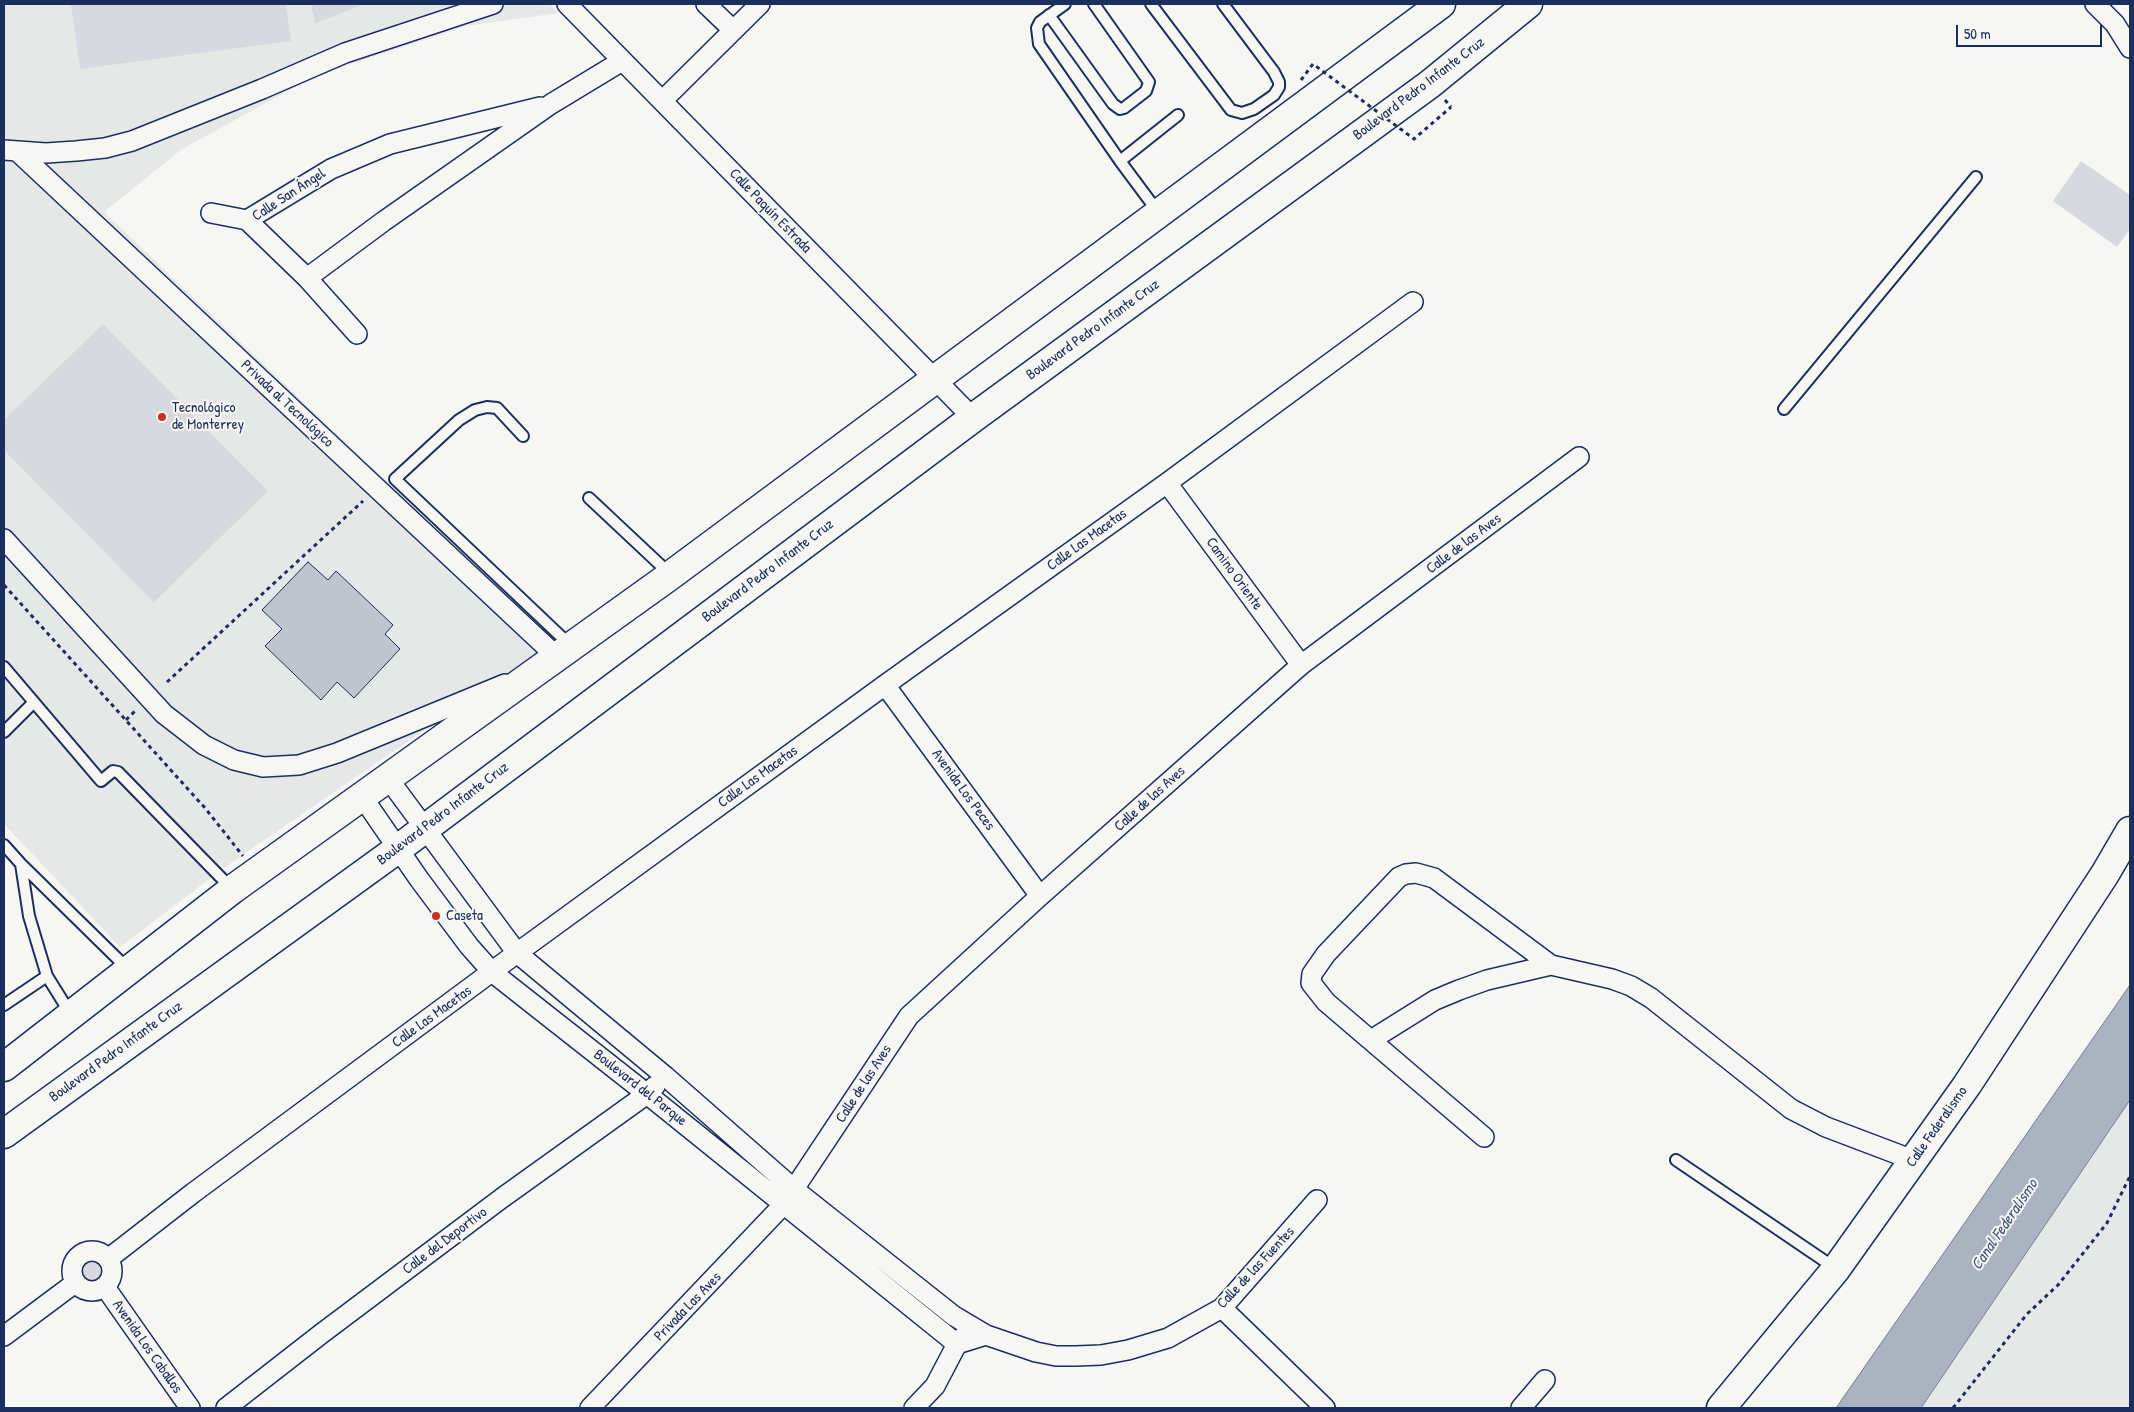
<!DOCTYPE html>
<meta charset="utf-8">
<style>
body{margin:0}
#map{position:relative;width:2134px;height:1412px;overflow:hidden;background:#f6f6f2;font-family:"Patrick Hand",sans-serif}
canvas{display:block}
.frame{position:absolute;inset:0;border:5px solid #1b2f5e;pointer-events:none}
.scale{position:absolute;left:1956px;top:25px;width:146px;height:22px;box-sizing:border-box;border:2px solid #1b2f5e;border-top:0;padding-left:6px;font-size:15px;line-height:18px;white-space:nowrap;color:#1b2f5e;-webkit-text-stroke:4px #f6f6f2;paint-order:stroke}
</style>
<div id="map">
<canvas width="2134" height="1412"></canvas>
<div class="frame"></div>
<div class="scale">50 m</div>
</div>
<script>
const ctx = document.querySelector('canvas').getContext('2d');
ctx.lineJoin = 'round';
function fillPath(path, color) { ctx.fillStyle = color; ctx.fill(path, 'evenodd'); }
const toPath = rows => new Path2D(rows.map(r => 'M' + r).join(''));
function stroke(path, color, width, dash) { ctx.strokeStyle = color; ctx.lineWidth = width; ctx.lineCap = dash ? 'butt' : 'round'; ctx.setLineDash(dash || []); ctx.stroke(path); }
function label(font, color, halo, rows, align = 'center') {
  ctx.font = font + ' "Patrick Hand",sans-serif'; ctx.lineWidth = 4; ctx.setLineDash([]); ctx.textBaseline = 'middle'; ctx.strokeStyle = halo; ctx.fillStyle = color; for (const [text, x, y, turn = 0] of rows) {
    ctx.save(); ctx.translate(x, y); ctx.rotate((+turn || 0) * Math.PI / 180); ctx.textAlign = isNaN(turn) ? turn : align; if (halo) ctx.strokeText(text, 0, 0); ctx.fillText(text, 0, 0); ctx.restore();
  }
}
fillPath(toPath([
 [4,4,549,4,559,13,466,26,317,75,182,149,104,212,554,641,225,867,120,947,4,824],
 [2130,1100,2130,1408,1921,1408]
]), '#e6e7e7');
fillPath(toPath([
 [71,4,286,4,291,41,80,69],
 [311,4,365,4,315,23],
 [2081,161,2130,195,2130,229,2117,247,2053,201],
 [103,324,268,491,154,602,4,450,4,420],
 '78 1271a13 13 0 1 1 26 0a13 13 0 1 1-26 0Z'
]), '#d6d9dd');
const water = toPath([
 [2130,985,2130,1100,1921,1408,1836,1408,2130,985]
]);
fillPath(water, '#abb2c0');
stroke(water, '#717e99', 1);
const building = toPath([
 [308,562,328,580,336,571,393,625,385,634,400,649,354,698,337,682,321,700,265,646,282,629,262,610,308,562]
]);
fillPath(building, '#c0c4cd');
stroke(building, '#1b2f5e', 1);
const lane = toPath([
 [1065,4,1040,22,1037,28,1039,44,1120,161],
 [1151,4,1231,110,1242,113,1254,109,1274,95,1279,87,1279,82,1274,72,1223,4],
 [1049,15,1113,104,1120,109,1124,108,1146,91,1149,82,1094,4],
 [1158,212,1120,161,1178,115],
 [1784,409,1976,177],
 [523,436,497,408,487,407,475,410,459,420,395,479,571,646],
 [589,498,670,574],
 [4,667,101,781,113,771,118,772,232,889],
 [4,732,34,702],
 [4,845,21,864,128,969],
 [47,976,70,1013],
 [4,1005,47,976,29,916,21,864],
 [1676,1160,1835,1268]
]);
const street = toPath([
 [567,4,973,418],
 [706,4,733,30],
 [2095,4,2115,24,2130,48],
 [662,101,760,4],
 [4,150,46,153,76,151,105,148,132,141,262,89,345,53,493,4],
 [17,151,557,657],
 [211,213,247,220],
 [247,220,331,169,390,144,540,107],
 [247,220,307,278,357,334],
 [307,278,384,221,551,104,622,61],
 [1167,483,1301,665],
 [4,539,164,714,204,745,234,760,263,767,299,765,337,753,505,684],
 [885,685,1040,896],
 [387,777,517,953,665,1076,795,1190,954,1316,986,1335,1036,1352,1056,1356,1076,1356,1101,1355,1128,1350,1168,1338,1222,1308,1317,1200],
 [361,795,419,879,469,946,492,972,647,1094,957,1344,986,1335],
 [1371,1040,1435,1000,1459,990,1487,980,1551,965,1612,979,1631,986,1651,998,1791,1109,1826,1127,1913,1160],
 [1484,1137,1326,1002,1311,983,1312,974,1326,954,1399,877,1406,874,1416,873,1434,878,1551,965],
 '72 1271a20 20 0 1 1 40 0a20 20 0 1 1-40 0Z',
 [108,1259,193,1193,517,953,885,685,1167,483,1413,302],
 [105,1287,190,1408],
 [1222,1308,1325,1408],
 [4,1336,75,1283],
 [226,1408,321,1334,502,1198,647,1094,655,1086],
 [590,1408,784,1204,909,1016,1040,896,1301,665,1579,457],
 [914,1408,935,1386,957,1344,964,1336],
 [1521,1408,1545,1380]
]);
const secondary = toPath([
 [1721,1408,1836,1269,1967,1085,2105,874,2130,831]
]);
const highway = toPath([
 [4,1067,233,889,671,575,1441,4],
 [4,1134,399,848,973,418,1430,84,1528,4]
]);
stroke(lane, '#1b2f5e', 14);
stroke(street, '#1b2f5e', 22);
stroke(secondary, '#1b2f5e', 31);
stroke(highway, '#1b2f5e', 31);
stroke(toPath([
 [1445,100,1451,107],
 [4,585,205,808,243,856],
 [167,682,363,501],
 [126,720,136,710],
 [1953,1408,2027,1314,2058,1285,2107,1223,2130,1176]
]), '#1b2f5e', 3, [4, 4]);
stroke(lane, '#f6f6f2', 10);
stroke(street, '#f6f6f2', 19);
stroke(secondary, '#f6f6f2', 28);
stroke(highway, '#f6f6f2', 28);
stroke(toPath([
 [1301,80,1313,64,1414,139,1451,107]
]), '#1b2f5e', 3, [4, 4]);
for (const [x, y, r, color] of [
 [162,417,5,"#c8321e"],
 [436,916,5,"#c8321e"]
]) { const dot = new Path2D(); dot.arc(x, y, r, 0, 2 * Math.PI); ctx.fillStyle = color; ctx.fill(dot); stroke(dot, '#f6f6f2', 2); }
label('15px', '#1b2f5e', '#f6f6f2', [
 ["Boulevard Pedro Infante Cruz",1419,89,-37],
 ["Calle San Ángel",289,195,-33],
 ["Calle Paquín Estrada",770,211,46],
 ["Boulevard Pedro Infante Cruz",1093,330,-36],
 ["Privada al Tecnológico",287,404,43],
 ["Calle Las Macetas",1087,540,-36],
 ["Calle de las Aves",1464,544,-37],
 ["Boulevard Pedro Infante Cruz",768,571,-37],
 ["Camino Oriente",1234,574,54],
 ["Calle Las Macetas",758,777,-36],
 ["Avenida Los Peces",963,790,54],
 ["Calle de las Aves",1150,799,-42],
 ["Boulevard Pedro Infante Cruz",443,814,-37],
 ["Calle Las Macetas",432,1017,-36],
 ["Boulevard Pedro Infante Cruz",116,1052,-36],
 ["Calle de las Aves",864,1084,-57],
 ["Boulevard del Parque",640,1088,38],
 ["Calle Federalismo",1937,1127,-55],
 ["Calle del Deportivo",445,1241,-37],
 ["Calle de las Fuentes",1256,1268,-47],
 ["Privada Las Aves",688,1307,-46],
 ["Avenida Los Caballos",147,1347,55]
]);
label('15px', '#1b2f5e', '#f6f6f2', [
 ["Tecnológico",172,408],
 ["de Monterrey",172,425],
 ["Caseta",446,916]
], 'left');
label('italic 16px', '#46567b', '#f6f6f2', [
 ["Canal Federalismo",2005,1225,-56]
]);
</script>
